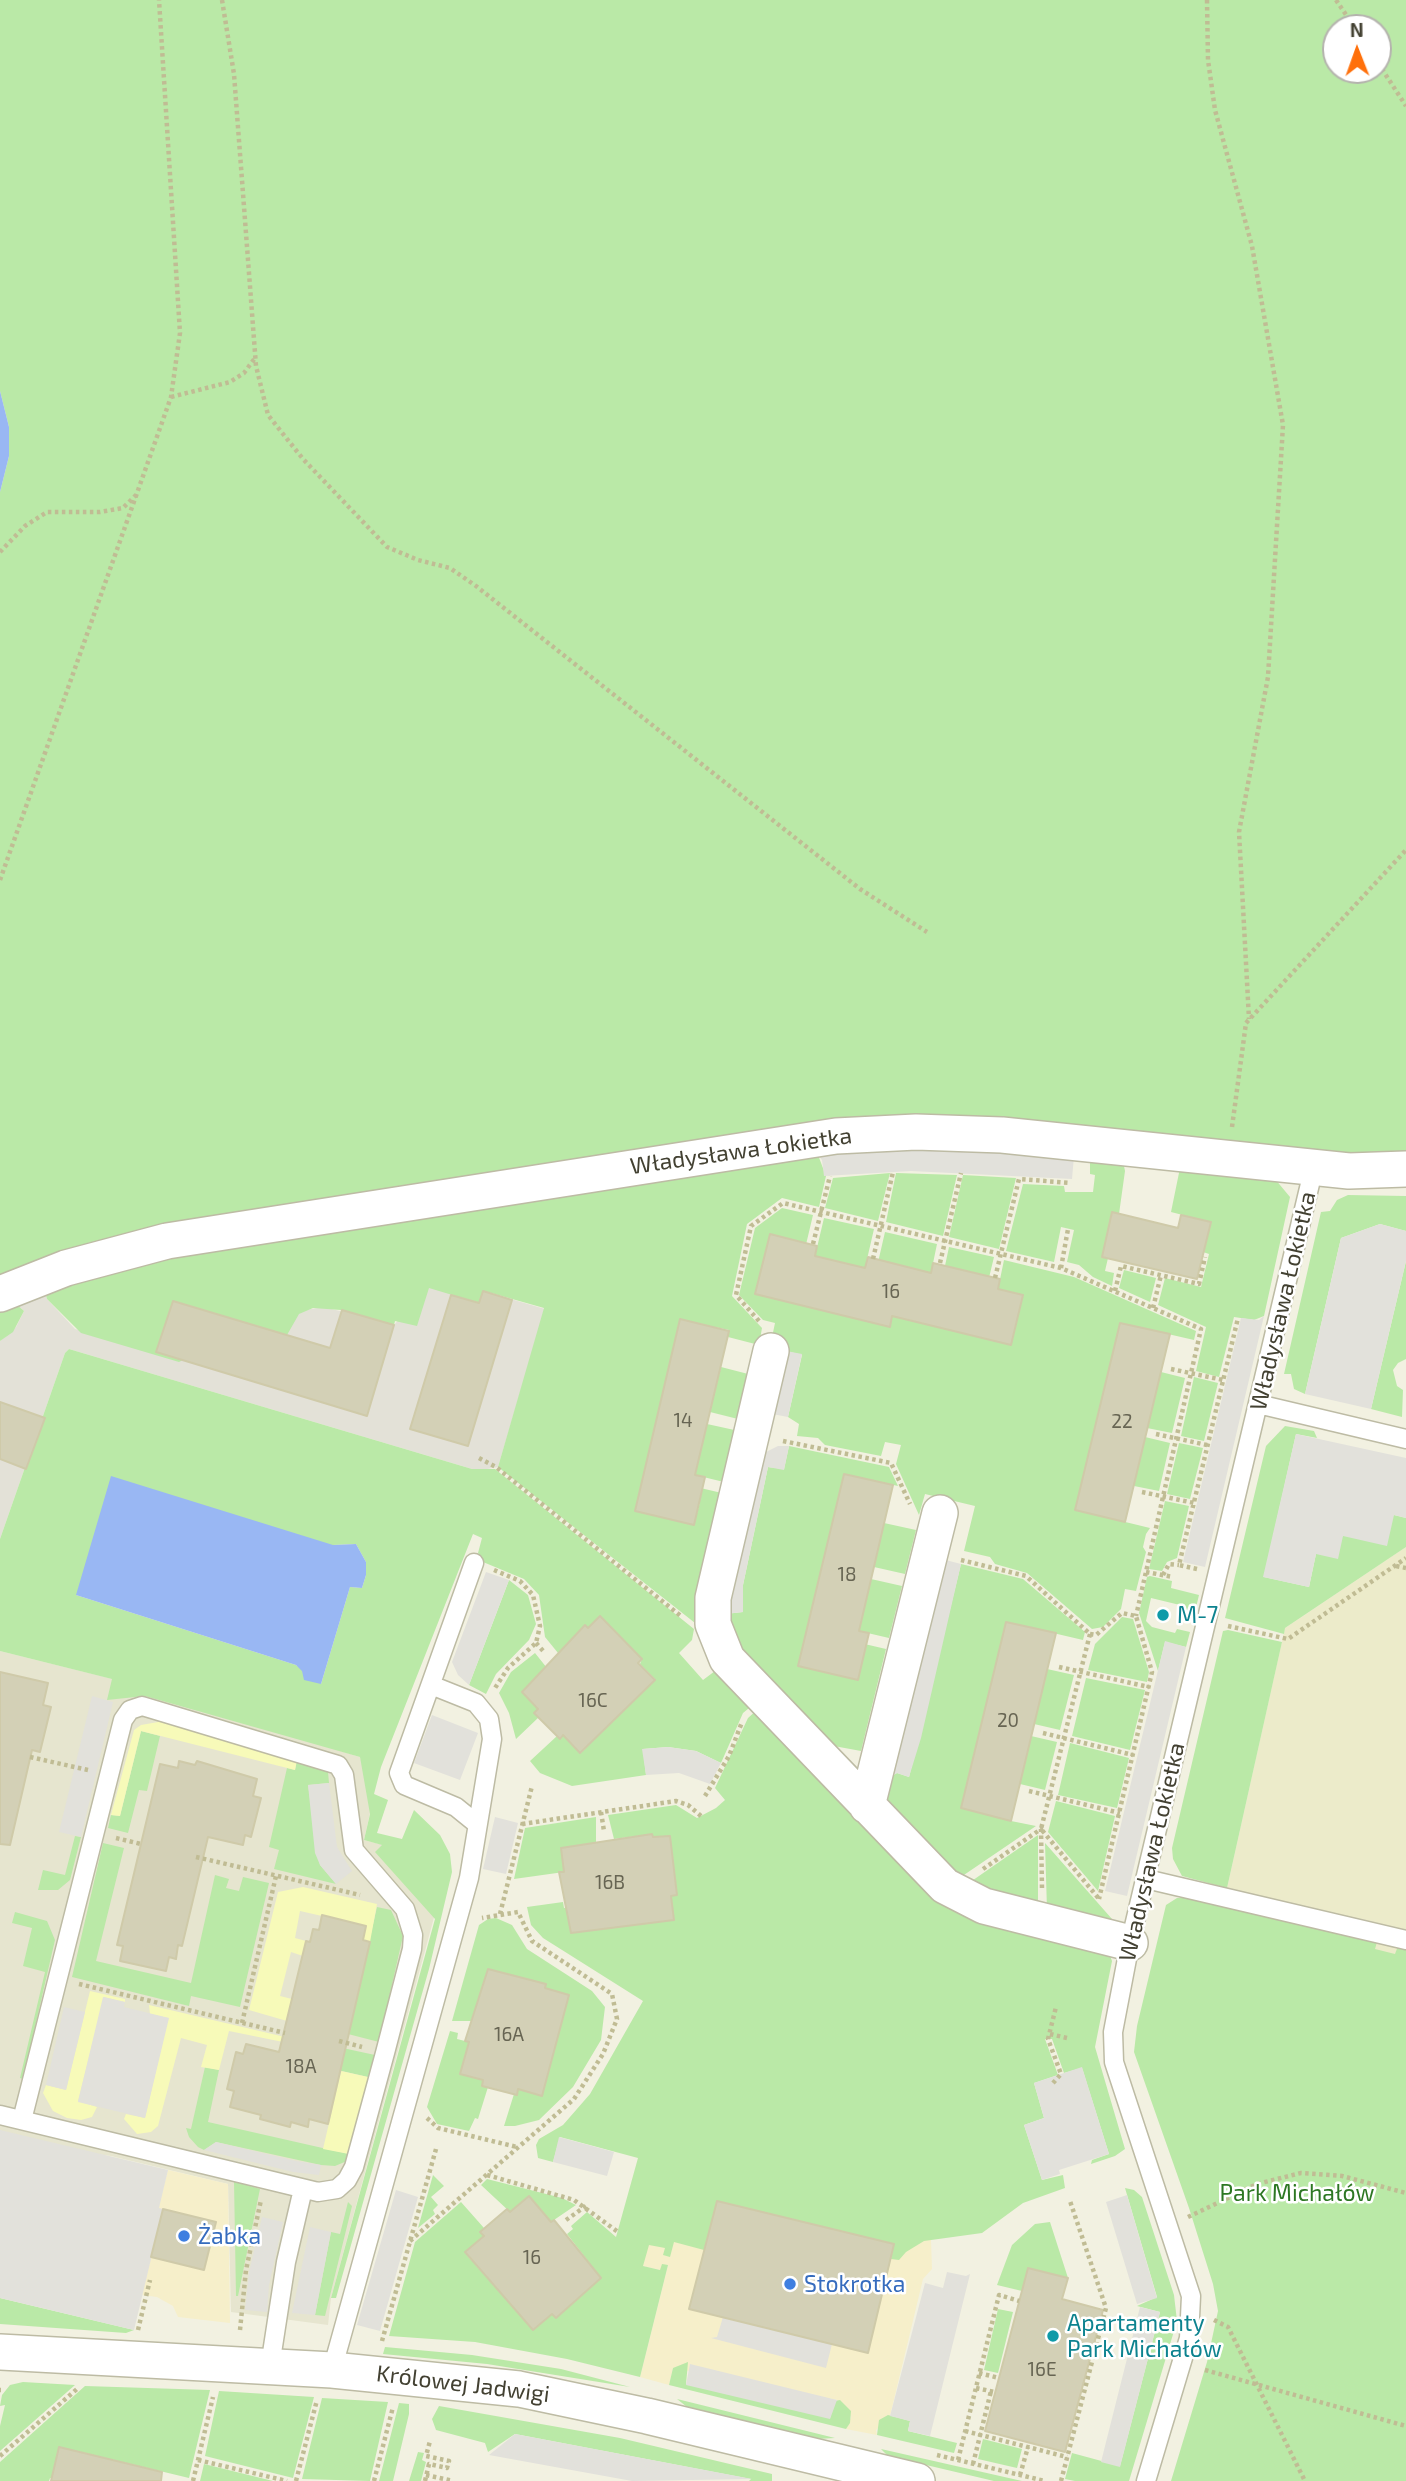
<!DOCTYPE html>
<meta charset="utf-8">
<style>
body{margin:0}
#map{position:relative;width:1406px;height:2481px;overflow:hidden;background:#f2f1e1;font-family:"Exo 2",sans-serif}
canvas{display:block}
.north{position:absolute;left:1322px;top:14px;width:70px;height:70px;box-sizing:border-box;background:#fff;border:2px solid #b4b3ad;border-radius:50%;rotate:359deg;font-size:19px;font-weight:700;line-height:28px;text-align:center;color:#434132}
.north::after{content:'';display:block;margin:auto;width:24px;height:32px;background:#ff700b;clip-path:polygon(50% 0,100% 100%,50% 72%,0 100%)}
</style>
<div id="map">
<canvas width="1406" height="2481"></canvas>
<div class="north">N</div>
</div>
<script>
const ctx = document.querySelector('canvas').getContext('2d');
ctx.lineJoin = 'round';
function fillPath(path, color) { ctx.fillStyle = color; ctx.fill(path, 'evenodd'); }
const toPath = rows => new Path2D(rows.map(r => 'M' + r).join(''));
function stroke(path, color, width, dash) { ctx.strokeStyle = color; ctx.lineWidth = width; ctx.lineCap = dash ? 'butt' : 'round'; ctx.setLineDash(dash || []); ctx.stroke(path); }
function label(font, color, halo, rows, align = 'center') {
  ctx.font = font + ' "Exo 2",sans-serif'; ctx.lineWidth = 5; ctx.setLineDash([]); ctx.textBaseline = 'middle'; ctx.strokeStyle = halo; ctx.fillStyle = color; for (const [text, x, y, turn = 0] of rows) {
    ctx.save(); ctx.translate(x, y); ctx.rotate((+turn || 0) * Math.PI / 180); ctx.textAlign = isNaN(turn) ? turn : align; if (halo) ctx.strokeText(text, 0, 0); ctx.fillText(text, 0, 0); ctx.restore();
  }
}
fillPath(toPath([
 [0,1651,113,1679,360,1757,374,1795,364,1840,449,1862,331,2298,328,2325,231,2312,228,2184,111,2156,0,2142]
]), '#e6e5cf');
fillPath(toPath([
 [168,2170,228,2184,230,2323,178,2317,173,2306,157,2297,142,2295,162,2210,158,2208],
 [649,2170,931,2240,932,2269,923,2279,890,2416,876,2430,877,2435,846,2429,851,2417,837,2400,673,2368,669,2385,640,2377,668,2265,660,2270,643,2266]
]), '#f6efca');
fillPath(toPath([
 [428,1287,483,1291,545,1309,498,1467,482,1470,472,1469,69,1349,65,1353,0,1539,0,1341,16,1327,24,1311,15,1303,45,1292,47,1299,75,1329,156,1352,173,1301,299,1314,304,1310,324,1307,394,1325]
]), '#e3e1d7');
fillPath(toPath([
 [1406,1547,1406,2107,1185,2055,1227,1888,1285,1628]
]), '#ecebca');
fillPath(toPath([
 [0,0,1406,0,1406,1153,1354,1154,945,1116,853,1118,183,1221,88,1243,0,1276,0,492,9,456,9,427,0,391],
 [1336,28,1378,28,1378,70,1336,70],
 [818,1155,826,1176,819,1207,782,1198,747,1224,732,1296,762,1328,759,1345,728,1337,729,1330,680,1320,635,1511,694,1525,700,1502,689,1499,692,1486,726,1494,695,1623,498,1467,544,1308,484,1291,479,1303,429,1288,417,1326,395,1321,394,1325,341,1310,313,1308,299,1314,287,1335,173,1301,157,1351,183,1360,179,1362,81,1333,47,1299,45,1292,141,1262],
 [1090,1158,1123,1161,1125,1171,1119,1214,1112,1213,1102,1256,1108,1258,1105,1271,1114,1273,1112,1286,1093,1277,1079,1265,1067,1262,1074,1230,1061,1227,1054,1262,1006,1251,1023,1184,1064,1186,1065,1192,1093,1192,1095,1175,1090,1174],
 [1180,1168,1275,1179,1290,1197,1264,1316,1254,1320,1234,1317,1219,1377,1196,1371,1206,1327,1158,1305,1165,1278,1201,1287,1209,1254,1203,1252,1210,1222,1171,1212],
 [890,1173,878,1221,825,1208,833,1178],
 [896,1173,957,1175,943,1236,886,1222],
 [963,1175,1016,1178,999,1249,949,1237],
 [1348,1195,1406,1196,1406,1231,1380,1224,1341,1238,1305,1394,1294,1389,1291,1374,1284,1374,1321,1212,1330,1211,1337,1200],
 [782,1208,813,1215,804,1253,793,1240,770,1234,755,1293,890,1326,892,1316,1011,1345,1023,1296,998,1289,1004,1260,1074,1277,1196,1331,1194,1340,1120,1323,1076,1510,1150,1528,1146,1534,1143,1547,1146,1552,1136,1591,1125,1589,1121,1609,1103,1627,1092,1629,1027,1573,995,1564,990,1557,964,1551,975,1506,925,1494,919,1515,896,1464,901,1445,885,1442,881,1456,825,1445,818,1438,797,1436,799,1424,788,1417,802,1355,770,1347,775,1323,763,1320,739,1295,755,1228],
 [824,1218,874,1229,865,1268,815,1256],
 [885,1232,937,1244,931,1273,905,1266,902,1277,876,1271],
 [949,1247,994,1257,987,1286,943,1275],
 [1406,1261,1406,1359,1398,1363,1393,1370,1397,1386,1403,1390,1402,1417,1371,1409],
 [1124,1270,1156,1278,1150,1302,1119,1288],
 [15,1303,24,1311,13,1332,0,1341,0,1310],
 [69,1349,472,1469,495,1469,694,1629,692,1640,679,1653,703,1680,719,1668,754,1704,743,1713,721,1763,696,1751,668,1747,643,1749,646,1775,572,1786,540,1773,530,1761,557,1736,560,1738,563,1735,581,1753,655,1679,640,1664,642,1659,600,1616,588,1628,585,1626,558,1653,545,1637,539,1595,524,1579,483,1562,478,1553,482,1538,473,1534,381,1767,374,1794,388,1800,377,1833,402,1839,414,1810,440,1835,450,1854,452,1872,429,1969,336,2298,331,2298,435,1919,375,1852,382,1845,364,1840,370,1814,360,1757,145,1696,107,1700,112,1679,0,1651,0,1539,65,1353],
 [356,1544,366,1562,366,1575,362,1588,350,1587,321,1684,296,1665,76,1595,333,1545],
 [721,1367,752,1375,742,1420,710,1412],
 [1161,1372,1185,1378,1172,1433,1147,1428],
 [1194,1377,1218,1383,1204,1441,1181,1436],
 [707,1424,739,1431,728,1483,695,1475],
 [1285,1426,1314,1431,1317,1438,1296,1434,1264,1577,1309,1587,1316,1554,1343,1536,1394,1515,1406,1518,1406,1547,1285,1628,1284,1634,1225,1618,1266,1446],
 [1145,1437,1170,1443,1159,1491,1134,1486],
 [1179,1443,1203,1448,1190,1499,1167,1494],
 [789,1446,889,1467,898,1486,844,1474,798,1666,858,1680,863,1658,856,1642,886,1649,861,1751,823,1744,740,1656,725,1614,743,1612,743,1585,768,1467,784,1469],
 [1165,1501,1189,1506,1177,1558,1167,1562,1162,1571,1149,1569],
 [884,1523,916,1530,905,1574,874,1567],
 [961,1564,1023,1579,1085,1632,1083,1640,1006,1622,1011,1821,1036,1826,958,1879,884,1804,887,1779,897,1773,909,1777],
 [1150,1576,1172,1581,1171,1588,1199,1595,1193,1620,1177,1617,1180,1605,1151,1598,1146,1621,1152,1627,1175,1633,1177,1629,1190,1632,1186,1647,1165,1642,1158,1671,1139,1613,1147,1577],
 [871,1579,902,1586,889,1638,859,1631],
 [509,1580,528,1595,536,1624,529,1640,496,1674,486,1694,469,1685],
 [1122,1617,1133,1619,1149,1672,1147,1682,1088,1670,1095,1644],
 [1228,1630,1282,1642,1227,1888,1182,1876,1173,1859,1172,1848,1223,1631],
 [535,1653,547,1668,539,1717,516,1739,509,1713,499,1693,511,1672],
 [1047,1669,1074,1675,1060,1730,1034,1724],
 [1086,1678,1145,1690,1130,1750,1072,1736],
 [758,1709,924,1883,1109,1953,1112,1961,1095,2047,1125,2149,1115,2156,1091,2164,1092,2160,1109,2154,1082,2068,1064,2073,1052,2039,1045,2039,1058,2075,1034,2083,1044,2118,1024,2125,1042,2180,1063,2175,1065,2188,1023,2203,982,2233,924,2241,906,2252,899,2260,891,2259,894,2244,717,2201,704,2250,674,2242,670,2257,663,2255,665,2248,649,2245,643,2266,660,2270,662,2264,668,2265,640,2377,567,2359,475,2342,389,2336,415,2242,461,2202,484,2228,480,2232,484,2236,465,2253,533,2330,552,2314,556,2318,601,2278,567,2234,573,2229,571,2226,587,2212,616,2237,638,2158,560,2137,553,2162,538,2158,536,2145,539,2139,563,2125,590,2094,643,2001,543,1938,531,1925,527,1907,563,1902,564,1908,568,1907,571,1932,674,1920,671,1896,677,1895,670,1836,653,1837,652,1834,614,1839,608,1815,676,1805,697,1818,716,1808,725,1800,715,1788,748,1718],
 [141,1731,160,1736,147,1791,139,1790,128,1833,108,1828,111,1815,120,1816],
 [1031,1736,1057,1742,1045,1790,1020,1784],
 [1070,1743,1129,1758,1117,1808,1058,1795],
 [297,1760,328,1772,329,1783,308,1785,320,1865,336,1884,274,1869,279,1850,269,1847,287,1768,295,1770],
 [1056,1801,1115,1816,1098,1891,1048,1832],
 [596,1817,596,1844,564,1872,514,1879,525,1828],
 [1038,1835,1038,1908,966,1885],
 [75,1836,81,1837,70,1880,58,1890,38,1890,43,1870,65,1875],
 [103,1843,124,1848,96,1961,191,1983,215,1875,229,1879,226,1888,239,1891,243,1877,269,1883,240,2007,191,1996,189,2006,72,1977],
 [1045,1843,1112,1919,1106,1921,1047,1910],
 [1177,1898,1189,1898,1377,1942,1375,1949,1395,1954,1398,1946,1406,1948,1406,2481,1171,2481,1207,2362,1218,2311,1213,2284,1189,2208,1134,2052,1137,2026,1166,1905],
 [377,1907,391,1910,403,1936,379,2042,348,2034],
 [15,1912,47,1921,55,1940,23,2079,20,2078,45,1972,23,1966,32,1928,12,1923],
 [496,1918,512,1925,527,1949,592,1991,605,2007,601,2040,573,2087,539,2120,515,2126,504,2126,514,2094,517,2094,518,2089,542,2096,546,1984,488,1969,471,2021,452,2021,479,1925,488,1919],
 [450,2031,458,2033,457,2039,469,2042,460,2074,483,2080,488,2087,478,2119,475,2118,469,2131,437,2124,427,2107],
 [338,2047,375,2055,368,2077,333,2069,344,2054],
 [205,2067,219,2070,208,2122,349,2154,347,2161,335,2166,321,2165,216,2142,204,2150,198,2147,189,2137,186,2128,191,2129],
 [433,2175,444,2186,431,2197,438,2205,433,2210,435,2214,418,2228],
 [487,2179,562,2198,576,2205,551,2222,529,2196,510,2212,481,2185],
 [234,2181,260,2189,238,2296,236,2296],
 [1125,2188,1134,2190,1142,2197,1174,2295,1177,2321,1129,2481,1075,2481,1065,2479,1072,2453,1120,2466,1160,2312,1137,2306,1157,2297],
 [348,2202,352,2206,325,2316,315,2315,331,2232,340,2234],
 [1050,2222,1068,2278,1028,2268,1022,2291,997,2285,1012,2245,1035,2224],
 [0,2298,134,2330,126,2333,0,2324],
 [998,2309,1013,2312,998,2373,984,2370],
 [385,2347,472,2355,561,2369,630,2387,487,2364,383,2354],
 [688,2362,686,2384,830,2418,835,2401,840,2400,851,2411,850,2423,846,2429,669,2385,673,2368],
 [23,2382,75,2385,0,2451,0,2426,5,2405,0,2406,2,2395,10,2385],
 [85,2386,210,2390,189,2478,60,2447,63,2481,50,2478,49,2481,0,2481,0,2462],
 [219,2391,314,2397,293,2478,205,2456],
 [322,2398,388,2402,370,2481,302,2479],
 [677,2399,835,2438,817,2439,687,2407],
 [399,2403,409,2404,409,2414,393,2481,379,2481],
 [439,2406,620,2438,772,2474,772,2481,749,2481,751,2479,515,2434,488,2452,485,2443,436,2430,432,2419],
 [888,2415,910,2421,908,2431,957,2443,954,2453,877,2435,879,2420],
 [983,2439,1022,2449,1017,2468,978,2459],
 [881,2449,1022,2481,994,2481,888,2456],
 [418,2452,424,2453,422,2460,426,2462,421,2481,409,2481],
 [204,2464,273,2481,200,2481]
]), '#bae9a7');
fillPath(toPath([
 [164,1721,297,1760,295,1770,141,1731,120,1816,111,1815,134,1730,141,1725],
 [303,1887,377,1904,370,1942,363,1940,366,1926,300,1911,295,1938,306,1941,303,1956,291,1952,280,1996,292,1999,287,2021,249,2010,278,1892],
 [90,1991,125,1999,125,2002,104,1997,78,2101,97,2107,92,2117,81,2120,67,2118,53,2111,43,2093,46,2085,66,2090],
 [149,2005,285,2037,283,2042,229,2031,219,2070,201,2067,207,2045,181,2038,158,2126,151,2132,137,2134,124,2119,126,2114,145,2118,168,2018,150,2014],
 [341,2071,368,2077,349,2154,323,2149]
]), '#f7fab9');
fillPath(toPath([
 [875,1149,958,1149,1074,1156,1072,1179,911,1171,824,1176,822,1160,818,1155],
 [1380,1224,1406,1231,1406,1261,1371,1409,1305,1394,1341,1238],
 [1264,1316,1205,1567,1183,1562,1241,1318,1259,1320],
 [781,1350,802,1354,788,1417,767,1413],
 [1296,1434,1406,1458,1406,1518,1394,1515,1387,1546,1343,1536,1338,1559,1316,1554,1309,1587,1263,1577],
 [778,1446,789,1446,784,1470,768,1467,743,1585,743,1612,725,1614,762,1454],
 [938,1558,961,1564,921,1738,909,1777,897,1773,887,1779],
 [486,1572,509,1580,469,1685,458,1675,452,1662],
 [1165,1641,1186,1647,1127,1896,1105,1891],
 [92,1696,113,1702,81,1837,59,1832],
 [432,1715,478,1733,460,1780,414,1763],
 [668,1747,696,1751,721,1763,710,1784,679,1773,646,1775,642,1749],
 [329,1783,337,1847,352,1871,336,1884,320,1865,315,1853,308,1785],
 [495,1817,518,1823,506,1874,483,1869],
 [103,1997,125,2002,124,2007,169,2018,145,2118,78,2102],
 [64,2007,85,2012,66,2090,46,2085],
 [1082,2067,1109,2154,1059,2170,1060,2174,1042,2180,1024,2125,1044,2118,1034,2083],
 [0,2130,168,2170,159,2208,163,2209,134,2330,0,2298],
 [559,2137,614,2152,607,2176,553,2162],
 [216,2142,296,2161,321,2165,319,2175,293,2172,204,2150],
 [396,2190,418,2197,380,2331,357,2325],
 [1127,2195,1157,2298,1137,2304,1106,2202],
 [262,2217,283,2222,269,2285,267,2312,245,2310,249,2272],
 [310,2227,331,2232,315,2315,292,2313],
 [947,2272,966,2276,970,2274,930,2436,908,2431,910,2421,890,2416,925,2283,943,2288],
 [1140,2307,1160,2312,1120,2467,1101,2462],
 [723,2317,832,2344,826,2368,711,2338,717,2337],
 [690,2364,837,2400,830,2419,686,2385],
 [515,2434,752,2479,632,2481,489,2455]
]), '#e2e1db');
fillPath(toPath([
 [0,391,9,427,9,456,0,492],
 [111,1476,333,1545,356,1544,366,1562,366,1575,362,1588,350,1587,321,1684,304,1680,302,1671,296,1665,76,1595]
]), '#99b7f3');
const building = toPath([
 [1112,1212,1178,1228,1181,1215,1211,1222,1197,1279,1102,1257,1112,1212],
 [770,1234,817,1246,815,1256,865,1268,868,1257,931,1273,933,1263,1000,1279,998,1289,1023,1295,1011,1345,892,1316,890,1327,755,1294,770,1234],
 [483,1291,512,1300,468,1446,410,1429,451,1295,479,1303,483,1291],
 [173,1301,330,1348,342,1310,394,1325,367,1416,156,1352,173,1301],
 [680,1319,729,1331,695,1475,705,1477,694,1525,635,1511,680,1319],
 [1120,1323,1170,1334,1125,1522,1075,1510,1120,1323],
 [0,1402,45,1418,26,1469,0,1459,0,1402],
 [844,1474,893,1485,859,1631,869,1633,858,1680,798,1666,844,1474],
 [600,1616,642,1659,638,1663,655,1680,580,1753,563,1735,560,1739,534,1713,538,1709,522,1692,585,1625,588,1628,600,1616],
 [1006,1622,1056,1633,1011,1821,961,1808,1006,1622],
 [0,1672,48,1683,43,1705,51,1707,40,1752,32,1750,10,1845,0,1844,0,1672],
 [179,1761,195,1765,197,1761,257,1779,253,1796,261,1798,251,1837,245,1835,243,1845,208,1837,182,1946,178,1945,176,1959,169,1957,166,1971,120,1961,123,1946,117,1945,160,1764,178,1768,179,1761],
 [652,1834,653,1837,670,1836,677,1895,671,1896,674,1920,571,1933,559,1872,564,1872,561,1848,652,1834],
 [322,1915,366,1926,363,1940,370,1942,328,2124,309,2119,308,2127,291,2122,290,2127,260,2119,261,2115,230,2107,234,2091,227,2089,236,2052,243,2054,246,2044,279,2052,306,1941,310,1942,313,1929,319,1930,322,1915],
 [488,1969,546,1984,545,1988,569,1995,542,2096,518,2089,517,2095,482,2086,483,2080,460,2074,469,2042,465,2041,488,1969],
 [529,2196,551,2222,554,2220,601,2278,556,2318,552,2314,533,2330,465,2252,484,2236,480,2232,507,2209,510,2212,529,2196],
 [717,2201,894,2244,868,2353,689,2309,717,2201],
 [163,2209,216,2222,204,2270,151,2257,163,2209],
 [1028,2268,1068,2278,1062,2299,1103,2310,1065,2452,985,2431,1028,2268],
 [59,2447,162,2472,161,2481,51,2481,59,2447]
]);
fillPath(building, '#d3d0b6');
stroke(building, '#cfcaa9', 2);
const lane = toPath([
 [1258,1404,1406,1439],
 [474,1563,399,1773,404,1785,456,1807,477,1824],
 [1146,1879,1406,1940],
 [0,2115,318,2192,337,2189,347,2180,354,2167,385,2053,412,1949,413,1935,405,1909,354,1850,344,1775,338,1765,142,1706,130,1710,123,1720,22,2120],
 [270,2366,286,2262,303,2189],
 [332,2370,469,1878,492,1739,489,1719,476,1703,431,1685],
 [1146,2481,1189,2338,1191,2296,1114,2062,1113,2032,1130,1943,1314,1167]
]);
const street = toPath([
 [0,1294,66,1268,167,1241,836,1136,916,1132,1002,1135,1349,1171,1406,1169],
 [771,1351,713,1598,713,1624,727,1659,945,1886,984,1906,1130,1943],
 [867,1806,940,1513],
 [0,2352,332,2370,519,2389,647,2416,917,2481]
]);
stroke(lane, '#bdbba4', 21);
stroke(street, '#bdbba4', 38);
stroke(toPath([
 [222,0,234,74,256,366,268,415,303,459,387,547,418,560,450,568,476,586,860,889,927,932],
 [1207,0,1208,60,1215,110,1252,246,1283,425,1268,677,1239,832,1249,1019],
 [1336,0,1355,28],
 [1378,63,1406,106],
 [171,397,230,382,244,373,255,358],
 [0,552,25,526,47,512,100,512,123,508,136,495],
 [0,880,171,397,180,333,159,0],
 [1232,1127,1246,1023,1406,850],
 [813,1244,830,1176],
 [873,1259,893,1172],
 [940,1263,961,1173],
 [1061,1268,1068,1229],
 [995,1278,1019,1179,1071,1183],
 [1115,1291,1121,1266,1199,1284,1205,1257],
 [1153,1308,1161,1275],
 [759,1321,736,1295,751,1226,783,1203,1061,1268,1201,1329,1136,1616],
 [1171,1369,1223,1380],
 [1156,1434,1207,1445],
 [783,1441,891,1463,910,1504],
 [479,1458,496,1467,682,1617],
 [1142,1492,1194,1503],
 [961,1560,1026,1576,1090,1634],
 [1396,1566,1406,1568],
 [1197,1569,1179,1565,1238,1318],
 [494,1570,520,1581,533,1595,540,1626,536,1643,508,1668,495,1688],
 [1146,1572,1173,1577],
 [1163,1575,1169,1564,1179,1565],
 [1228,1626,1288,1639,1406,1558],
 [1090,1634,1096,1635,1122,1613,1136,1616,1152,1672,1099,1899],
 [1090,1634,1041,1829,1100,1900],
 [536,1643,544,1652],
 [1059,1667,1149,1687],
 [1043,1733,1133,1755],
 [30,1757,88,1770],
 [1029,1791,1120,1813],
 [705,1796,729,1756,742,1722],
 [601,1812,604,1831],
 [522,1824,676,1801,688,1805,701,1816],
 [116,1838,141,1844],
 [196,1857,360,1895],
 [983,1869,1041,1829,1042,1889],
 [500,1914,532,1786],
 [79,1984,285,2033],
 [242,2023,276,1876],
 [1050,2034,1067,2038],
 [339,2041,362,2047],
 [1053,2083,1061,2074,1048,2039,1056,2007],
 [427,2118,438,2128,517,2147],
 [487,2175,574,2200,618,2232],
 [1188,2217,1257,2184,1301,2173,1342,2176,1406,2193],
 [566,2220,586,2206],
 [410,2241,574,2099,603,2054,617,2019,612,1994,532,1941,518,1912,482,1918],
 [1214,2320,1228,2327,1305,2481],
 [138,2330,150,2280],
 [240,2330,246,2270,261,2200],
 [382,2341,436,2149],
 [1205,2370,1406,2426],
 [979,2373,999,2378],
 [976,2388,995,2392],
 [0,2390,1,2390],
 [965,2431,1067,2457],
 [937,2455,1045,2481],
 [0,2456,77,2389],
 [198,2460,287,2481],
 [958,2460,999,2295,1019,2301],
 [973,2464,991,2391],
 [426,2475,453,2481],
 [1020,2475,1028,2447],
 [193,2481,213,2397],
 [296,2481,317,2400],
 [374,2481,393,2407],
 [425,2481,429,2464,447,2468,449,2461,426,2456,430,2441],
 [1061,2481,1106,2308,1070,2201]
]), '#c0bc94', 4.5, [3.5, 3.5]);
stroke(lane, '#fff', 18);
stroke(street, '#fff', 35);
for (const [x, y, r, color] of [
 [1163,1615,7,"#0f9aa8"],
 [184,2236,7,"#3f7fe0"],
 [790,2284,7,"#3f7fe0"],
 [1053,2336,7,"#0f9aa8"]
]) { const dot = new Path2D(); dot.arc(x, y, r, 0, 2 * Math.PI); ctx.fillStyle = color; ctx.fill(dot); stroke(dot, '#fff', 2.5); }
label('19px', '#676553', null, [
 ["16",891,1292],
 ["14",683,1421],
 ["22",1122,1422],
 ["18",847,1575],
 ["16C",593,1701],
 ["20",1008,1721],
 ["16B",610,1883],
 ["16A",509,2035],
 ["18A",301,2067],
 ["16",532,2258],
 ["16E",1042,2370]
]);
label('23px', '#434132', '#fff', [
 ["Władysława Łokietka",741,1151,-8],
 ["Władysława Łokietka",1283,1301,-77],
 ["Władysława Łokietka",1152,1852,-77],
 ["Królowej Jadwigi",463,2384,7]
]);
label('23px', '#0d838f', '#fff', [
 ["M-7",1177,1615],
 ["Apartamenty",1067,2323],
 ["Park Michałów",1067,2349]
], 'left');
label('23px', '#2d7723', '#fff', [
 ["Park Michałów",1297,2193]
]);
label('23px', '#366cbe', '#fff', [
 ["Żabka",198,2236],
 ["Stokrotka",804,2284]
], 'left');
</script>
